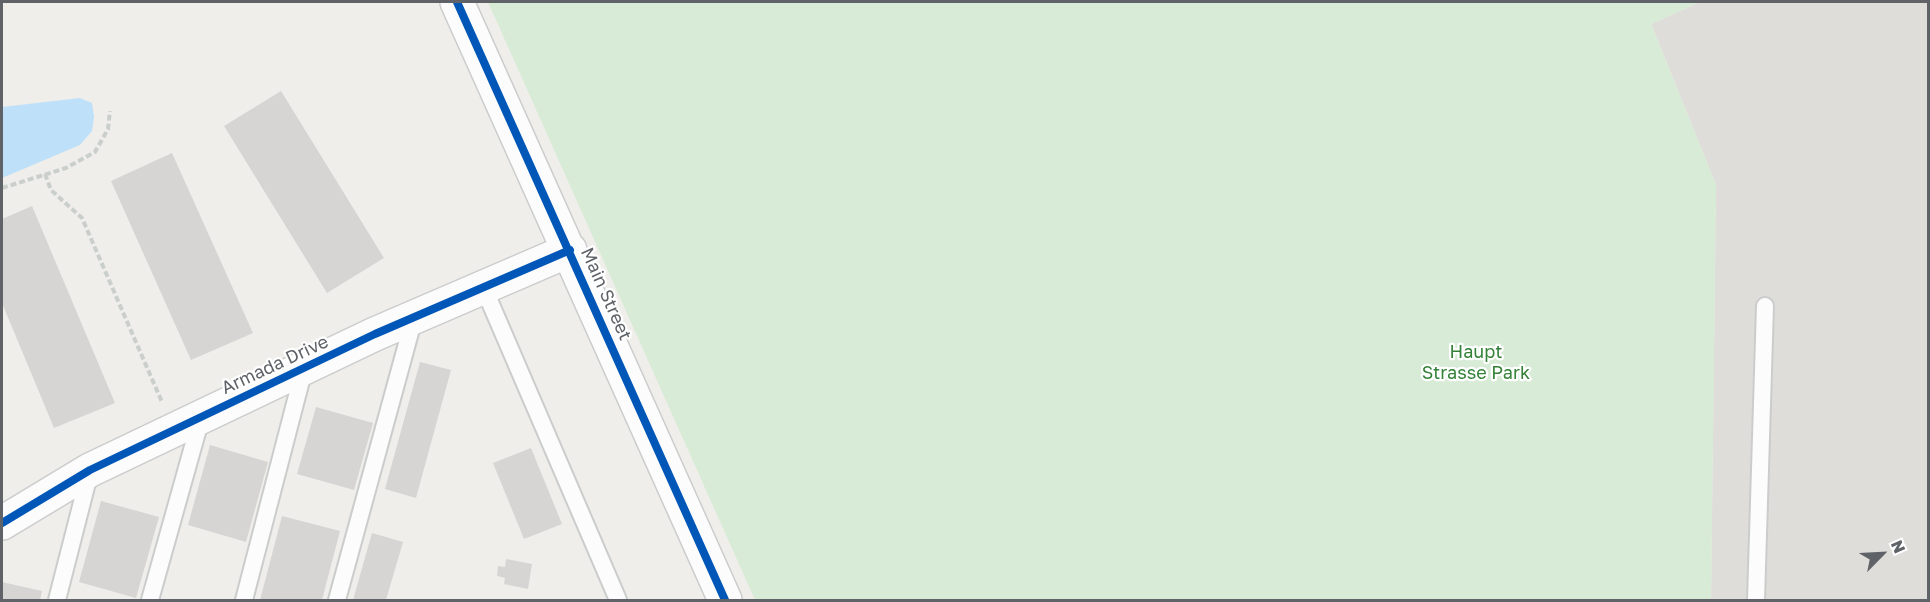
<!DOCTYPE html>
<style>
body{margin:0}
#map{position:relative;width:1930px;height:602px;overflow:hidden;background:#efeeea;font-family:"Golos Text",sans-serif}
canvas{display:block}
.frame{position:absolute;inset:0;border:3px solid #5f6368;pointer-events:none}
.north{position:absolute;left:1852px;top:524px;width:60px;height:60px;-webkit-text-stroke:4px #fff;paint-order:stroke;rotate:66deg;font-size:16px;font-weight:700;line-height:24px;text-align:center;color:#5f6368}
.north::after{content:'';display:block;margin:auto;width:21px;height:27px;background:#5f6368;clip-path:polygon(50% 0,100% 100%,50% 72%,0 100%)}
</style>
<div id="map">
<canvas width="1930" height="602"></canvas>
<div class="frame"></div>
<div class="north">N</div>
</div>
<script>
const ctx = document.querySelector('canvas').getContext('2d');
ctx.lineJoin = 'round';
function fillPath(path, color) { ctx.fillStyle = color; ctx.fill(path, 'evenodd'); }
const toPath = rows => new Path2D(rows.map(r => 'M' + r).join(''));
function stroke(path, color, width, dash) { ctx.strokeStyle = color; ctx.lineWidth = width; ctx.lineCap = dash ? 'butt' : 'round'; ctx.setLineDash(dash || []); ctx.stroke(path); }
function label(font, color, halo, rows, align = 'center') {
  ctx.font = font + ' "Golos Text",sans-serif'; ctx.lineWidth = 4.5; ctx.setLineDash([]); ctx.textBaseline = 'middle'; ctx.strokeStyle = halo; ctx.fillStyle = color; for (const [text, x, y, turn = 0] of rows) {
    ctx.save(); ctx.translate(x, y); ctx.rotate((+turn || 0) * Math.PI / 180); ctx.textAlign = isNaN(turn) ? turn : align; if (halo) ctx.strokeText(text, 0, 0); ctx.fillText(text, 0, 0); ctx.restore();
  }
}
fillPath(toPath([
 [1700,2,1928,2,1928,600,1711,600,1716,185,1651,24]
]), '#dfddda');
fillPath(toPath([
 [488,2,1700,2,1651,24,1716,185,1711,600,755,600]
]), '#d8ebd6');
fillPath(toPath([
 [80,98,92,103,94,117,92,131,80,145,2,178,2,107]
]), '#bfe0f9');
fillPath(toPath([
 [281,91,384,258,327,293,224,126],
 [172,153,253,333,191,360,111,181],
 [32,206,115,403,54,428,2,303,2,219],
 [420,362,451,370,416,498,385,489],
 [316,407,373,423,354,490,297,474],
 [210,445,268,462,246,542,188,525],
 [531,448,562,524,524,539,493,463],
 [101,501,159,517,136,598,79,582],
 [282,516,340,531,322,600,260,600],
 [372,533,403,542,386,600,353,600],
 [506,559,532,564,528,589,504,584,505,578,497,576,498,566,505,567],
 [2,582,42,591,40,600,2,600]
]), '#d6d5d3');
const lane = toPath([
 [483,286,618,600],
 [57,600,90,471],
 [150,600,201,418],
 [244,600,304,369],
 [337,600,414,318],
 [1756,600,1765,306]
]);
const street = toPath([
 [457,2,725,600],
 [2,523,90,470,375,334,570,250]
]);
stroke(lane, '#cbcccc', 20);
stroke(street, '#cbcccc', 36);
stroke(toPath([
 [45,174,51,190,82,218,162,402],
 [2,188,66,168,95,152,108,129,110,111]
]), '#cacfcc', 4, [6, 3]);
stroke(lane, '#fdfcfc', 16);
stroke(street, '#fdfcfc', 33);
stroke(toPath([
 [457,2,725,600],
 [2,523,90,470,375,334,570,250]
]), '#0057b8', 8);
label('18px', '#5f6368', '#fff', [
 ["Main Street",606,294,66],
 ["Armada Drive",275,365,-25]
]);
label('18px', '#348238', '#fff', [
 ["Haupt",1476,352],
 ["Strasse Park",1476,373]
]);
</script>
